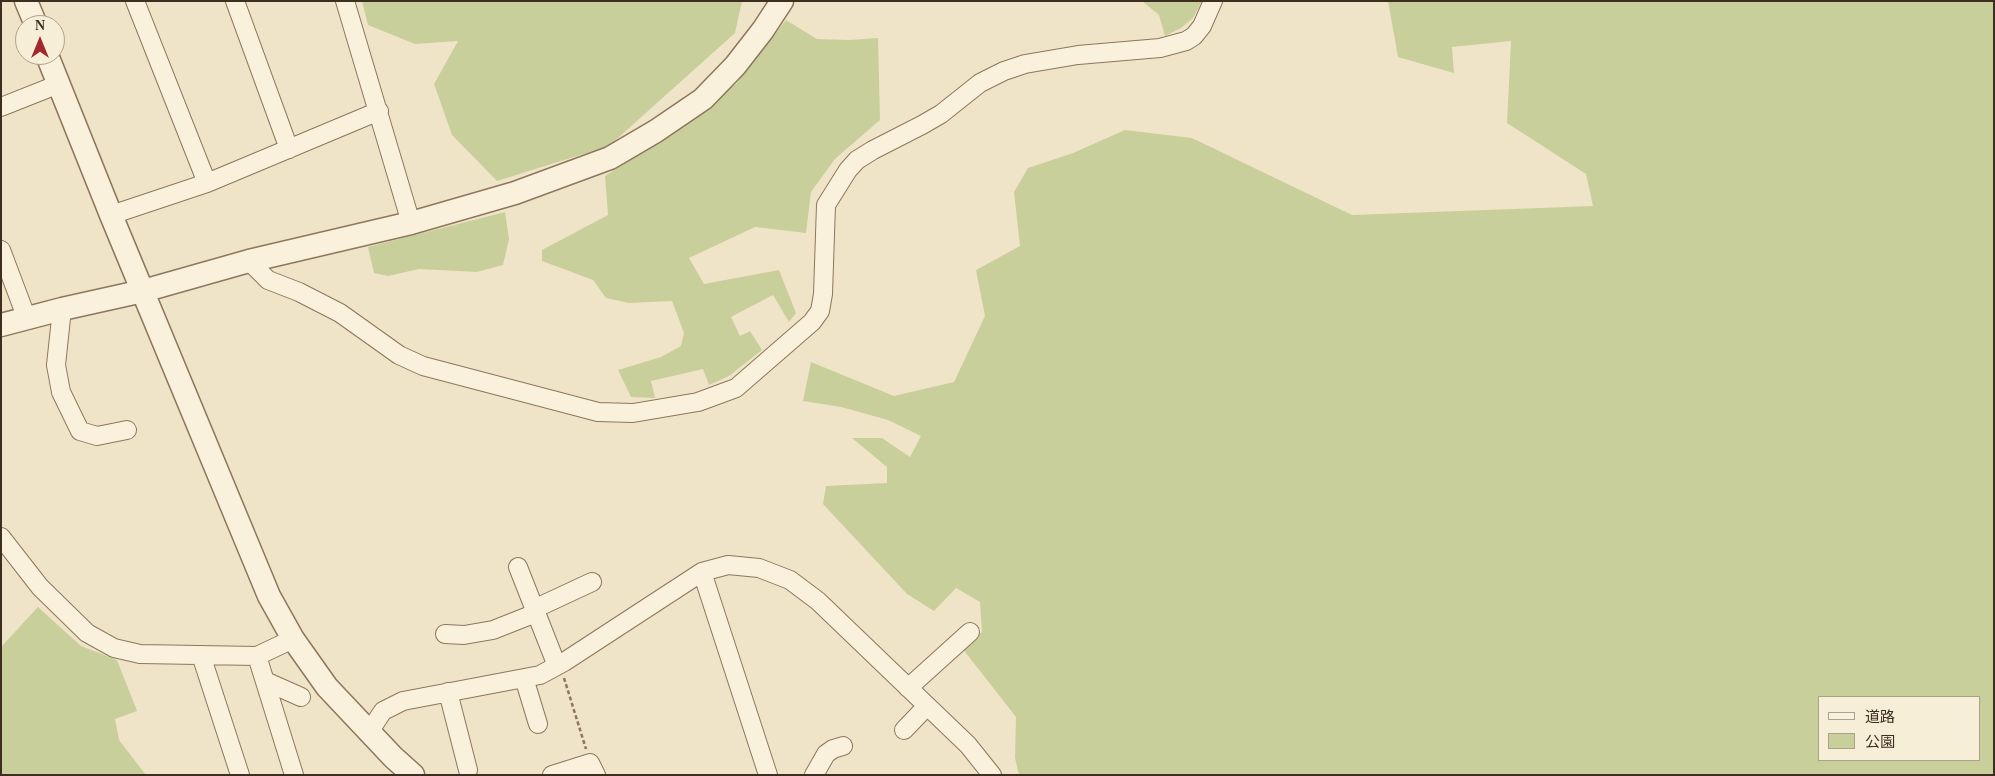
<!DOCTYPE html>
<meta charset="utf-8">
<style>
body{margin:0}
#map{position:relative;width:1995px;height:776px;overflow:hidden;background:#f0e4c8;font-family:"Times New Roman","Noto Sans JP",serif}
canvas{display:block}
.frame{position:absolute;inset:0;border:2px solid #3d2e20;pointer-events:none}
.legend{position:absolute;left:1818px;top:696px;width:162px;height:65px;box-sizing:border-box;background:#f7eed8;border:1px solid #ada18e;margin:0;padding:6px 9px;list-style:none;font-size:15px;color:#3d2e20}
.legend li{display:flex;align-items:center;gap:10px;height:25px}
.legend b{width:25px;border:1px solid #ada18e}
.north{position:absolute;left:15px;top:15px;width:50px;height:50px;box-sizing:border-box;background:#f7eed8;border:1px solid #ada18e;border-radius:50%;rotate:0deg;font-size:14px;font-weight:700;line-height:20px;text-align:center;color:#3d2e20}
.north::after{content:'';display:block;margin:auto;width:18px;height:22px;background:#9e2a2b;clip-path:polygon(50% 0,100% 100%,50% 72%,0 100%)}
</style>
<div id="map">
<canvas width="1995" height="776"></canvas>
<div class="frame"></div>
<ul class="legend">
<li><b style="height:6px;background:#faf1dc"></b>道路</li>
<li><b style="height:14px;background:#c9cf9b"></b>公園</li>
</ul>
<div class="north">N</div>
</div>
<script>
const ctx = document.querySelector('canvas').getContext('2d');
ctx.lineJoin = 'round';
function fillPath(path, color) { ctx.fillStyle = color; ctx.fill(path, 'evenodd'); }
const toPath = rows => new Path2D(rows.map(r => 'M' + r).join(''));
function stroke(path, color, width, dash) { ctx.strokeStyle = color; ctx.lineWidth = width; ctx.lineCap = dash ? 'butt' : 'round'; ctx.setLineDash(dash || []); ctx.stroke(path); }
fillPath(toPath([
 [362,1,742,1,735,33,609,146,497,181,452,135,434,84,458,41,415,44,368,25],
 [1142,1,1202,1,1193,18,1181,28,1165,36,1159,15],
 [1388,1,1994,1,1994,775,1019,775,1015,758,1016,717,962,648,982,632,980,602,956,588,934,611,907,594,823,504,826,486,887,483,887,467,852,438,882,438,910,457,921,436,888,420,841,407,803,401,811,362,894,396,954,382,985,316,976,270,1020,246,1014,192,1028,168,1073,153,1125,130,1192,138,1352,215,1593,206,1586,174,1507,123,1511,41,1452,47,1454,73,1398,57],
 [1819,697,1979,697,1979,760,1819,760],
 [786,20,817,39,849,40,878,38,880,120,835,159,811,192,806,233,755,227,689,258,704,284,779,270,796,313,789,322,773,295,731,317,740,336,750,331,762,350,729,376,709,385,703,369,651,381,655,398,631,397,618,370,661,357,681,346,684,333,672,301,629,303,606,298,593,280,542,261,542,250,608,215,605,176,672,133,736,84],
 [505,212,509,239,503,265,477,272,419,269,388,276,374,273,368,247],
 [38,607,81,646,117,660,137,711,115,719,119,740,146,775,1,775,1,647]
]), '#c9cf9b');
const minor = toPath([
 [135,1,207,183],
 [235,1,289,149],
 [345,1,411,223],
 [1,107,59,84],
 [111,215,207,183,379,111],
 [1,250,27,319],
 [249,261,268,280,299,292,340,313,399,355,423,366,598,412,633,413,698,402,736,388,812,322,820,311,823,294,826,205,848,170,857,160,873,150,922,125,941,114,980,83,1004,71,1025,64,1078,55,1160,48,1186,41,1194,36,1202,26,1213,1],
 [62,309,56,365,61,392,80,431,97,436,127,430],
 [1,537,40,587,87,633,114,648,140,654,257,656,293,639],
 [518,567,557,666],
 [702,572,768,775],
 [534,609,592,582],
 [445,634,464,635,493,630,536,613],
 [201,655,240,775],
 [257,656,294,775],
 [524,678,538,724],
 [265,681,301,697],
 [908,688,970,632],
 [448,692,468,770],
 [904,730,927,706],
 [369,732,383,711,403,701,540,675,564,662,702,572,728,565,759,568,790,580,818,601,968,745,992,775],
 [552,775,590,763,596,775],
 [814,775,826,754,833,749,843,746]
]);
const tertiary = toPath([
 [26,1,36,25],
 [47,55,111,215,269,596,293,639,327,687,393,757,413,775],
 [1,325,62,309,143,291,249,261,411,223,515,193,610,158,656,131,703,99,735,66,763,30,782,1]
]);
stroke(minor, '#8d765c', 20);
stroke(tertiary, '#8d765c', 25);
stroke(toPath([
 [564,678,586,749]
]), '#8d765c', 2.5, [4, 2.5]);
stroke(minor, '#faf1dc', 18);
stroke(tertiary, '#faf1dc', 22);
</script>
